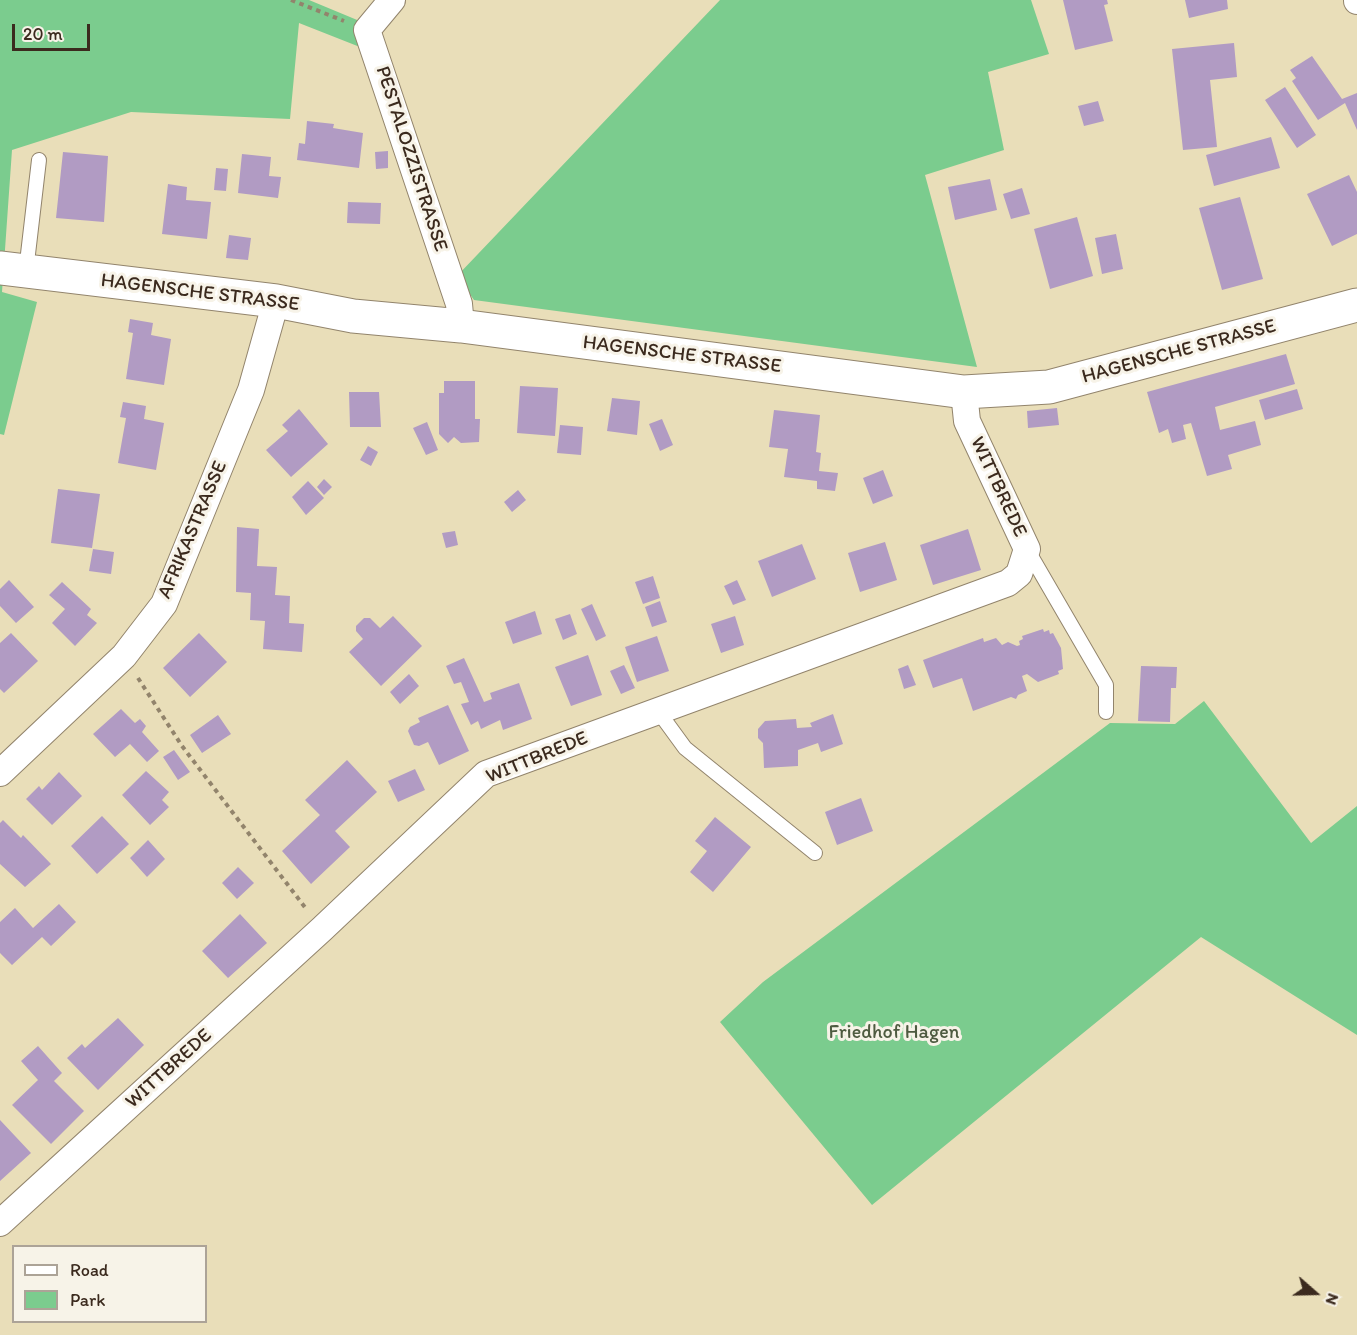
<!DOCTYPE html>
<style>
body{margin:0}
#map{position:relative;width:1357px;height:1335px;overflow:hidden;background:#e9deb9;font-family:Itim,sans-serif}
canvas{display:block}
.legend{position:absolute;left:12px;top:1245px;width:195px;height:78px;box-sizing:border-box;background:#f7f3e8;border:2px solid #aca397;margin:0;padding:8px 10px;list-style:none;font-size:18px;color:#3b2a1e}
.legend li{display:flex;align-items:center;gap:12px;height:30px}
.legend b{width:30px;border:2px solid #aca397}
.north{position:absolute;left:1285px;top:1263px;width:60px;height:60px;-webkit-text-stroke:4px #f7f3e8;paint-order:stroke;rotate:110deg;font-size:16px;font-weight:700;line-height:24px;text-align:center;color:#3b2a1e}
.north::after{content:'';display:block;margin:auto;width:21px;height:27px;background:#3b2a1e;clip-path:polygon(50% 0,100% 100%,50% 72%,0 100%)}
.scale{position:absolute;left:12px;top:24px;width:78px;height:27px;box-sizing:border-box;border:3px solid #3b2a1e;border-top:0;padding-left:8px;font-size:18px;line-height:21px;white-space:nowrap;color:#3b2a1e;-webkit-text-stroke:4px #f7f3e8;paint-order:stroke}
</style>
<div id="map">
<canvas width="1357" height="1335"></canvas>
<ul class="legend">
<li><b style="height:8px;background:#fff"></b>Road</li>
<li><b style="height:16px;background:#7bcc8e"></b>Park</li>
</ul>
<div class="north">N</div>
<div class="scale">20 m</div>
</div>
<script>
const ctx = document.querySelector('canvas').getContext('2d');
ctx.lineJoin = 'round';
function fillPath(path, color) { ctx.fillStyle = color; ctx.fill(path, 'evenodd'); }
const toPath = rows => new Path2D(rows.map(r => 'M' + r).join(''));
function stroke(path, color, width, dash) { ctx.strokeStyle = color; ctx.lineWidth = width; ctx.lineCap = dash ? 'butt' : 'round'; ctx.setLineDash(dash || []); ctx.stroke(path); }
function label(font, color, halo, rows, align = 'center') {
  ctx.font = font + ' Itim,sans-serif'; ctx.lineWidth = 6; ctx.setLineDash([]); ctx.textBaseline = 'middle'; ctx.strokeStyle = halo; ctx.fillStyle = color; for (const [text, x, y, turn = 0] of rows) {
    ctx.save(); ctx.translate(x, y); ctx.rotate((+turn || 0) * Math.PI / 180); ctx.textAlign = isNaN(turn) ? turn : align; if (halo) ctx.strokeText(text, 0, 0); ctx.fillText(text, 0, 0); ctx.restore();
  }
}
fillPath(toPath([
 [0,0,309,0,362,22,365,49,299,23,290,119,131,112,12,150,2,292,37,302,4,435,0,434],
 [720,0,1031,0,1049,54,988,72,1004,150,925,175,977,367,474,300,457,276],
 [1204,701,1311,843,1357,806,1357,1035,1201,937,872,1205,720,1022,763,982,1110,723,1175,724]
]), '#7bcc8e');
fillPath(toPath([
 [1063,0,1107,0,1108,4,1104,5,1113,41,1075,50],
 [1185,0,1227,0,1228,9,1189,18],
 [1234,43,1237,77,1210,80,1217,147,1183,150,1172,49],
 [1312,56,1342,99,1357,93,1357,130,1345,103,1318,120,1292,81,1296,78,1290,70],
 [1285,87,1316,135,1297,148,1265,100],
 [1098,101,1104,121,1084,126,1078,106],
 [307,121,334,124,333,128,363,133,359,168,297,160,299,143,305,144],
 [1271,137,1280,168,1214,186,1206,155],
 [388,151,388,168,376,169,375,152],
 [63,152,108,156,104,222,56,218],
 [242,154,271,157,269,176,281,177,278,198,238,193],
 [216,168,228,169,226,191,214,190],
 [1349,175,1357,192,1357,234,1332,246,1307,194],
 [990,179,997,210,955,220,948,187],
 [168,184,187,187,186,200,211,202,207,239,162,234],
 [1022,188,1030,214,1011,219,1003,194],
 [1240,197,1263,279,1222,290,1199,208],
 [348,202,381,203,380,224,347,223],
 [1077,217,1093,276,1050,289,1034,229],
 [1116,234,1123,269,1102,274,1095,238],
 [229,235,251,238,248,260,226,258],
 [130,319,153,323,151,335,171,339,164,385,126,379,133,333,128,332],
 [1286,354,1295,384,1215,407,1220,430,1255,421,1261,445,1228,455,1232,469,1207,476,1191,423,1183,425,1186,439,1172,443,1168,429,1159,433,1147,392],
 [444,381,475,381,475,419,480,419,479,442,461,443,454,437,448,443,439,434,439,393,444,393],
 [520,386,558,388,555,436,517,433],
 [1297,389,1303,409,1265,420,1259,400],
 [349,392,379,392,381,427,350,427],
 [612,398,640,401,637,435,607,431],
 [123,402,146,406,144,419,164,423,156,470,118,463,126,418,120,417],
 [1057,408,1059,425,1028,428,1027,411],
 [299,409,328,444,291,477,266,450,288,431,282,425],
 [774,410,820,415,816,452,821,453,819,471,838,473,835,491,817,489,817,481,784,477,788,449,769,447],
 [662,419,673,445,660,451,649,424],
 [427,422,438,450,426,455,413,428],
 [560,425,583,427,581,455,557,453],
 [368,446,378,452,371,466,360,460],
 [883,470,893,496,873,504,863,478],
 [324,479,332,487,324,495,317,487],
 [308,481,324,498,306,515,292,497],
 [58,489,100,494,92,548,51,543],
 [518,490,526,500,512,512,504,502],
 [237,527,259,529,257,566,277,567,275,595,290,596,289,623,304,624,302,652,263,649,265,621,250,620,251,593,236,592],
 [968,529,981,570,933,585,920,545],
 [455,531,458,545,446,548,442,533],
 [885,542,897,580,860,592,848,553],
 [802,544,816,579,772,597,758,561],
 [93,549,114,552,111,574,89,571],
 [653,576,660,598,643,604,635,582],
 [9,580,34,607,16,623,0,606,0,589],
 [737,580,746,600,733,605,724,586],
 [62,582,91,609,87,615,97,623,75,646,52,623,65,609,49,595],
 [660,601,667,622,652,627,645,607],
 [592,604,606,636,596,641,581,609],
 [535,611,542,634,513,644,505,622],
 [570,614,577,634,563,640,555,619],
 [393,616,422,646,381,686,349,652,363,639,356,631,356,626,364,618,370,618,380,628],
 [735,616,744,645,721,653,711,624],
 [1043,629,1044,632,1049,630,1050,634,1053,633,1061,648,1063,669,1058,671,1059,674,1038,682,1027,674,1022,676,1027,691,1018,695,1016,699,1011,697,973,711,962,678,933,688,923,660,983,638,984,642,996,638,1002,645,1008,642,1017,646,1020,645,1019,641,1023,639,1022,636],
 [11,633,38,661,4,693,0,689,0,643],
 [199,633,227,662,190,697,163,668],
 [657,636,669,671,637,682,625,647],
 [588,655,602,695,571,706,555,667],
 [464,658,484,702,492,699,490,693,519,683,532,719,503,730,500,720,481,729,478,721,471,725,461,704,469,702,461,682,454,684,446,666],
 [624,665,635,688,621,694,610,671],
 [908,665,916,685,904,689,898,669],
 [1141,666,1177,667,1176,688,1171,688,1170,722,1138,721],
 [409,674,419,686,400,704,390,692],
 [448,705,469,751,439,765,428,742,419,746,414,745,408,731,410,727,420,722,418,718],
 [121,709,135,723,140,719,146,726,142,732,159,751,147,762,130,744,115,757,93,734],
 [833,714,843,744,821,752,818,743,798,750,798,766,764,768,763,743,758,738,758,729,765,721,796,719,797,728,812,727,810,723],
 [218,715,231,734,202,753,190,735],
 [174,750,190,772,178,780,163,757],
 [347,760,377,792,335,831,350,847,311,884,282,851,320,815,305,800],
 [415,769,425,790,398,802,388,781],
 [146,771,169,792,162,800,169,807,150,825,122,795],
 [59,772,82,796,52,825,26,799,39,786,42,790],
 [861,798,873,831,837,845,825,812],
 [102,816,129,844,97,874,71,846],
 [715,817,751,847,713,892,690,872,707,851,695,841],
 [3,820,21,838,23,835,51,864,25,887,0,864,0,823],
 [148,840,165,859,147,877,130,858],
 [238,867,254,883,237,899,222,883],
 [59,904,76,922,51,946,42,937,12,965,0,953,0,922,15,908,33,928],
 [240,914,267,943,228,978,202,951],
 [118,1018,144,1045,98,1090,67,1058,82,1044,85,1048],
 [38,1046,62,1073,54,1081,84,1111,51,1144,12,1105,38,1080,21,1061],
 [0,1120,31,1153,0,1181]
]), '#b19bc3');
const lane = toPath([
 [26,271,39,160],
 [1027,549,1106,685,1106,712],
 [658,711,685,748,815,853]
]);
const street = toPath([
 [392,0,367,30,459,304,461,326],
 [1357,0,1357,1],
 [0,773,124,656,164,604,251,390,276,301],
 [0,1223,322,929,486,774,1008,583,1019,574,1027,549,967,421,964,392]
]);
const secondary = toPath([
 [0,268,276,301,353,316,461,326,964,392,1049,387,1357,305]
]);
stroke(lane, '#92846c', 16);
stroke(street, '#92846c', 28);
stroke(secondary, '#92846c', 35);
stroke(toPath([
 [291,0,344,21],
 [138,678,182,746,307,910]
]), '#92846c', 4, [4.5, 4.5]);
stroke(lane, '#fff', 14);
stroke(street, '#fff', 26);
stroke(secondary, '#fff', 33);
label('20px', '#3b2a1e', '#f7f3e8', [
 ["PESTALOZZISTRASSE",411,159,72],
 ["HAGENSCHE STRASSE",200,293,7],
 ["HAGENSCHE STRASSE",1179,352,-15],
 ["HAGENSCHE STRASSE",682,355,7],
 ["WITTBREDE",998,487,65],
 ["AFRIKASTRASSE",193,530,-67],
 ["WITTBREDE",537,758,-22],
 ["WITTBREDE",169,1069,-42]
]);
label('20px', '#4e5b40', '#f7f3e8', [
 ["Friedhof Hagen",894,1033]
]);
</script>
